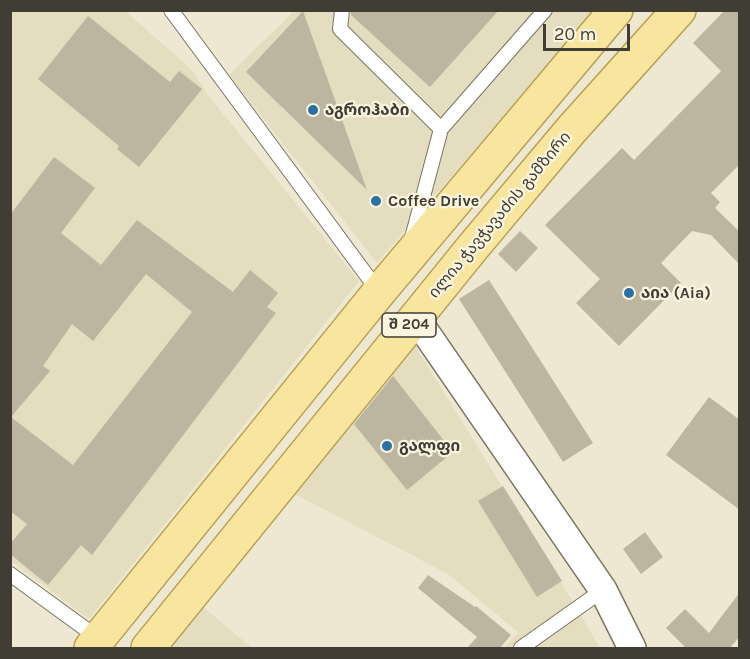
<!DOCTYPE html>
<meta charset="utf-8">
<style>
body{margin:0}
#map{position:relative;width:750px;height:659px;overflow:hidden;background:#eee8d2;font-family:Karla,sans-serif}
canvas{display:block}
.frame{position:absolute;inset:0;border:12px solid #3f3d34;pointer-events:none}
.scale{position:absolute;left:543px;top:24px;width:87px;height:27px;box-sizing:border-box;border:3px solid #3f3d34;border-top:0;padding-left:8px;font-size:18px;line-height:21px;white-space:nowrap;color:#3f3d34;-webkit-text-stroke:4px #fbf5df;paint-order:stroke}
</style>
<div id="map">
<canvas width="750" height="659"></canvas>
<div class="frame"></div>
<div class="scale">20 m</div>
</div>
<script>
const ctx = document.querySelector('canvas').getContext('2d');
ctx.lineJoin = 'round';
function fillPath(path, color) { ctx.fillStyle = color; ctx.fill(path, 'evenodd'); }
const toPath = rows => new Path2D(rows.map(r => 'M' + r).join(''));
function stroke(path, color, width, dash) { ctx.strokeStyle = color; ctx.lineWidth = width; ctx.lineCap = dash ? 'butt' : 'round'; ctx.setLineDash(dash || []); ctx.stroke(path); }
function label(font, color, halo, rows, align = 'center') {
  ctx.font = font + ' Karla,"Noto Sans Georgian",sans-serif'; ctx.lineWidth = 4.5; ctx.setLineDash([]); ctx.textBaseline = 'middle'; ctx.strokeStyle = halo; ctx.fillStyle = color; for (const [text, x, y, turn = 0] of rows) {
    ctx.save(); ctx.translate(x, y); ctx.rotate((+turn || 0) * Math.PI / 180); ctx.textAlign = isNaN(turn) ? turn : align; if (halo) ctx.strokeText(text, 0, 0); ctx.fillText(text, 0, 0); ctx.restore();
  }
}
fillPath(toPath([
 [10,11,125,11,191,69,207,94,359,281,89,619,11,561],
 [294,11,594,11,377,263,229,75],
 [409,336,555,572,600,648,504,648,518,632,448,574,287,490],
 [195,600,252,648,157,648]
]), '#e5ddc0');
fillPath(toPath([
 [351,10,499,10,430,87,351,15],
 [725,10,740,10,740,164,711,193,720,202,715,208,740,232,740,265,711,235,692,231,661,263,681,283,619,346,576,303,600,279,545,225,622,148,634,160,721,71,693,43],
 [303,11,325,72,367,190,246,72],
 [88,16,170,82,179,71,202,89,139,167,117,149,119,146,38,79],
 [54,157,95,188,61,233,101,265,137,220,233,292,250,270,278,293,267,307,276,313,92,555,81,545,48,585,10,554,10,544,27,524,10,511,10,215],
 [146,274,192,312,73,465,11,417,50,371,43,366,72,324,93,341],
 [520,231,538,248,516,272,498,254],
 [489,280,593,443,563,462,459,299],
 [393,376,453,452,407,490,354,424],
 [709,397,740,420,740,510,666,455],
 [503,486,562,581,537,597,478,501],
 [645,532,663,557,641,574,623,549],
 [428,575,475,607,476,606,511,635,500,648,467,648,477,637,418,588],
 [740,592,740,636,730,648,686,648,666,628,685,609,709,633]
]), '#bcb6a1');
const service = toPath([
 [171,10,379,292],
 [342,10,340,29,441,129],
 [412,238,441,129,545,10],
 [10,574,98,638],
 [521,648,603,590]
]);
const minor = toPath([
 [415,317,603,590,632,648]
]);
const primary = toPath([
 [91,648,379,292,616,10],
 [148,648,473,247,572,129,679,10]
]);
stroke(service, '#78735f', 16);
stroke(minor, '#78735f', 30);
stroke(primary, '#b5a04f', 36);
stroke(service, '#fff', 14);
stroke(minor, '#fff', 27);
stroke(primary, '#f9e69e', 33);
for (const [x, y, r, color] of [
 [313,110,6,"#2a70a5"],
 [376,201,6,"#2a70a5"],
 [629,293,6,"#2a70a5"],
 [387,446,6,"#2a70a5"]
]) { const dot = new Path2D(); dot.arc(x, y, r, 0, 2 * Math.PI); ctx.fillStyle = color; ctx.fill(dot); stroke(dot, '#fbf5df', 2); }
for (const [x, y, w] of [
 [409,325,54]
]) { const box = new Path2D(); box.roundRect(x - w / 2, y - 12, w, 24, 4.5); ctx.fillStyle = '#fbf5df'; ctx.fill(box); stroke(box, '#3f3d34', 1.5); }
label('bold 15px', '#3f3d34', null, [
 ["შ 204",409,325]
]);
label('bold 16px', '#3f3d34', '#fbf5df', [
 ["აგროჰაბი",325,110],
 ["Coffee Drive",388,201],
 ["აია (Aia)",641,293],
 ["გალფი",399,446]
], 'left');
label('16px', '#3f3d34', '#fbf5df', [
 ["ილია ჭავჭავაძის გამზირი",500,215,-50]
]);
</script>
